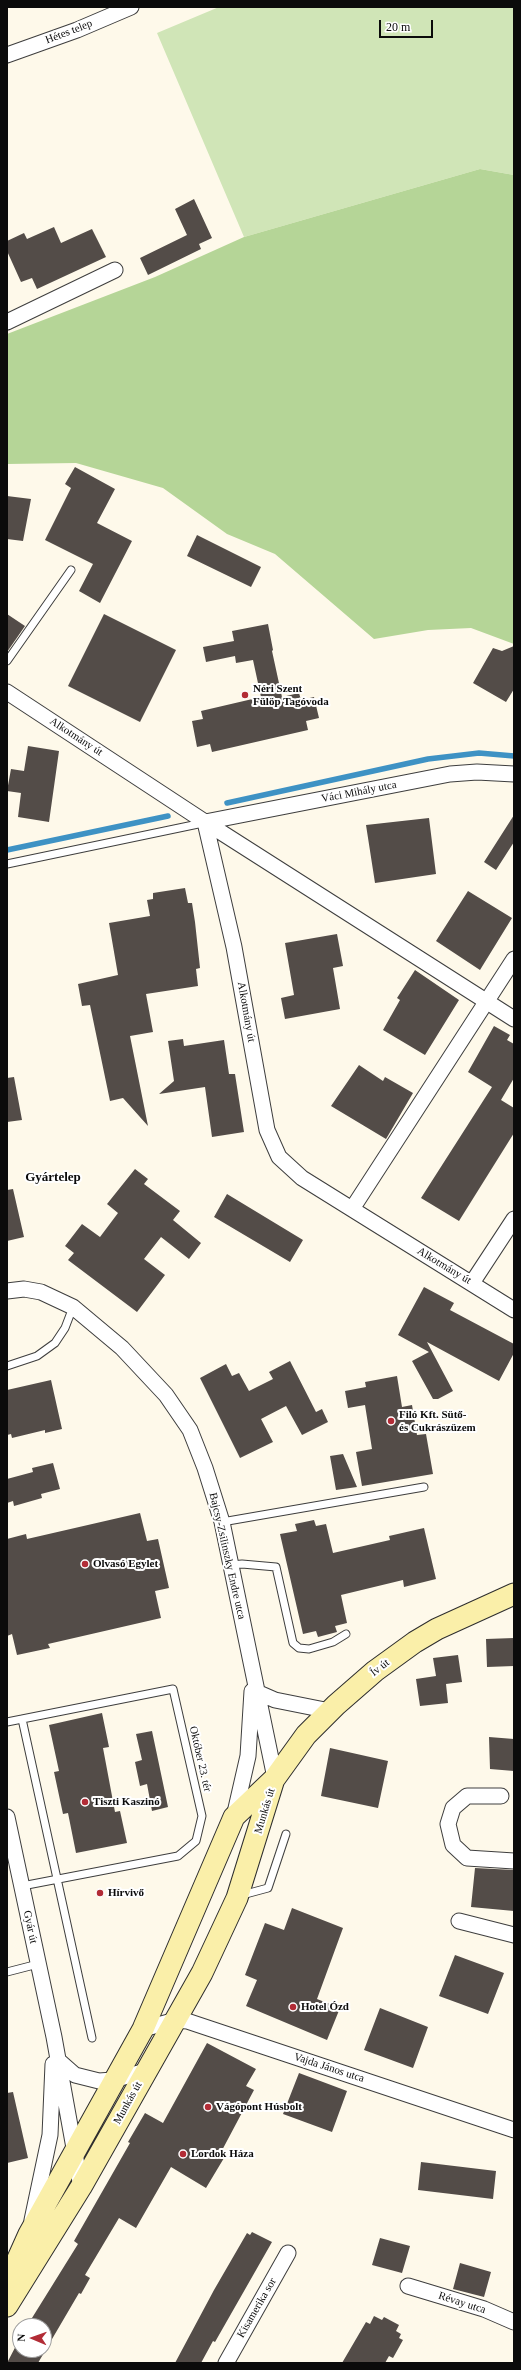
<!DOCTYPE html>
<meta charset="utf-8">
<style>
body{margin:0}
#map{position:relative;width:521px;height:2370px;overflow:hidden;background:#fef9ea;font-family:Georgia,serif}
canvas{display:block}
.frame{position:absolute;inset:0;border:8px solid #0b0b0b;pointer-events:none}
.north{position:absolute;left:12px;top:2318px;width:40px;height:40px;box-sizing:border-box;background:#fff;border:1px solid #9d9d9d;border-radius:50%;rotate:272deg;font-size:11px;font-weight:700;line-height:16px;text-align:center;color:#0b0b0b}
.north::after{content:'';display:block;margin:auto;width:14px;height:18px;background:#b22c36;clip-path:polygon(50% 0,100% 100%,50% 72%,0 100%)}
.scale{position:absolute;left:379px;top:20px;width:54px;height:18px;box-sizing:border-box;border:2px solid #0b0b0b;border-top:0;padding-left:5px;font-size:12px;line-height:14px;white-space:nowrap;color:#0b0b0b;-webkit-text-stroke:3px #fff;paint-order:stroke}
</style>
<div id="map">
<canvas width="521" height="2370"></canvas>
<div class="frame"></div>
<div class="north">N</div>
<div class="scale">20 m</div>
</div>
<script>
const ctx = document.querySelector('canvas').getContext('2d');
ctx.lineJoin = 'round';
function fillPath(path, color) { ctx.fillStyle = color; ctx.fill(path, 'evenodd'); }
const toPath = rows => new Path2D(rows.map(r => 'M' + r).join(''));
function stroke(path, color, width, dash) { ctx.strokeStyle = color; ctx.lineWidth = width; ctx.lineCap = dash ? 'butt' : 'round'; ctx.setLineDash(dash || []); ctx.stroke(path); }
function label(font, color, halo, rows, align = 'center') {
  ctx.font = font + ' Georgia,serif'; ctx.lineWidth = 4; ctx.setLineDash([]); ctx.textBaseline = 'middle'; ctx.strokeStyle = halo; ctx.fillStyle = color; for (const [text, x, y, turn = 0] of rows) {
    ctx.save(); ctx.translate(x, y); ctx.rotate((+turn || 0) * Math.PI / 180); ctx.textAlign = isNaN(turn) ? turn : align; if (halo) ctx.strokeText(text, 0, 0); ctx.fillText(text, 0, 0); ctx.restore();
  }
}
fillPath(toPath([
 [219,7,514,7,514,175,480,169,244,237,157,33]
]), '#d0e5b7');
fillPath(toPath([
 [480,169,514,175,514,644,471,628,428,630,374,639,275,554,227,534,163,488,76,463,7,464,7,334,155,277,244,237]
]), '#b5d597');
stroke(toPath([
 [227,803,428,759,479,753,514,756],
 [7,850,168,816]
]), '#3e92c4', 5.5);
fillPath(toPath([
 [194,199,212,238,199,244,201,249,148,275,140,258,187,235,175,209],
 [54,227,61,243,92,229,106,257,37,289,32,278,21,282,7,251,7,241,24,233,27,239],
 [75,467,115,489,97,523,132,541,100,603,79,591,93,564,45,540,71,488,65,484],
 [7,496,31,499,23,541,7,539],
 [197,535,261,567,251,587,187,556],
 [7,614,25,626,7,652],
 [104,614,176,650,140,722,68,686],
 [268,624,273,650,272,651,282,697,299,693,301,700,314,697,319,718,306,721,308,730,212,752,210,744,197,747,192,721,203,719,201,711,261,697,253,660,236,663,235,656,206,662,203,647,234,641,232,631],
 [514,646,514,689,506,702,473,683,493,648,502,651],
 [28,746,59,751,49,822,18,817,21,793,7,791,11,769,24,771],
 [514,815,514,842,496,870,484,862],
 [429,818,436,874,375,883,366,825],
 [185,888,188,903,192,903,195,922,200,968,196,969,198,986,146,994,153,1032,130,1036,148,1126,123,1098,110,1101,90,1005,82,1006,78,984,118,975,109,923,150,916,147,900,153,899,153,893],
 [468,891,512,918,480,970,436,941],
 [337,934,343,966,333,968,340,1009,285,1019,281,998,294,995,285,943],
 [415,970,459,1000,425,1055,383,1030,400,1000,397,998],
 [494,1026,510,1035,507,1040,514,1044,514,1078,501,1100,514,1108,514,1133,459,1221,421,1198,492,1087,468,1072],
 [183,1039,184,1046,224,1040,229,1074,235,1074,244,1132,212,1137,205,1087,159,1094,174,1081,168,1041],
 [359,1065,383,1081,385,1077,413,1093,386,1139,331,1106],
 [14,1077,22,1120,7,1122,7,1078],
 [135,1169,148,1179,144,1184,180,1211,173,1220,201,1243,189,1259,161,1237,144,1259,165,1275,137,1312,68,1260,74,1253,65,1246,82,1224,100,1237,118,1213,107,1204],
 [13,1189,24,1237,7,1241,7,1190],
 [227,1194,303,1240,290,1262,214,1217],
 [424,1287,454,1303,450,1310,514,1344,514,1353,499,1381,427,1342,453,1391,438,1399,433,1399,412,1361,429,1352,398,1335],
 [290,1361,316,1412,322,1409,328,1422,302,1435,286,1406,261,1419,273,1442,240,1458,200,1378,226,1364,232,1376,239,1373,249,1391,273,1379,269,1372],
 [397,1376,402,1407,412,1405,417,1435,426,1434,433,1474,362,1486,356,1452,372,1449,365,1405,348,1408,345,1391,366,1387,365,1382],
 [51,1380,62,1429,45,1433,45,1430,12,1438,11,1434,7,1435,7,1390],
 [343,1454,357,1487,336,1490,330,1456],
 [53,1463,60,1489,41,1494,42,1498,14,1506,13,1501,7,1503,7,1479,33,1472,32,1468],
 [140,1513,147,1541,158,1539,169,1588,155,1591,161,1618,48,1644,50,1648,17,1655,12,1634,7,1636,7,1539,26,1534,27,1539],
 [314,1520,316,1526,326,1524,333,1553,390,1540,389,1536,424,1528,436,1579,404,1587,403,1580,341,1595,347,1623,335,1626,337,1632,318,1637,316,1631,303,1634,280,1534,297,1531,295,1524],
 [514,1638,514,1666,487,1667,486,1639],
 [458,1655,462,1682,446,1684,448,1703,420,1706,416,1679,436,1676,433,1658],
 [102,1713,109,1747,103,1748,115,1812,120,1811,127,1843,76,1853,68,1813,63,1814,54,1772,59,1771,49,1725],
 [152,1731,168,1807,152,1811,147,1784,140,1786,135,1762,142,1760,136,1734],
 [489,1737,514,1739,514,1771,490,1769],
 [330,1748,388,1761,378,1808,321,1796],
 [475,1868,514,1870,514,1911,471,1907],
 [292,1908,343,1928,317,1999,340,2008,327,2040,246,2006,257,1980,245,1975,265,1923,284,1930],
 [455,1955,504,1973,488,2014,439,1996],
 [380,2008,428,2027,413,2068,364,2050],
 [207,2043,256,2069,246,2086,254,2090,219,2156,224,2158,206,2188,171,2167,136,2228,119,2218,85,2275,90,2278,81,2294,79,2293,38,2363,7,2363,20,2338,20,2350,44,2350,44,2326,27,2326,78,2244,74,2241,130,2143,128,2142,145,2113,163,2123],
 [299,2073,347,2091,332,2132,283,2114],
 [13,2092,28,2158,7,2163,7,2093],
 [421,2162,496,2171,493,2199,418,2190],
 [252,2232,272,2242,215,2342,213,2341,201,2363,175,2363,214,2290,247,2233,250,2235],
 [380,2238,410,2246,402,2273,372,2265],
 [460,2263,491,2272,484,2297,453,2289],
 [374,2316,382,2320,384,2317,399,2325,396,2331,401,2334,399,2338,403,2340,393,2358,389,2356,385,2363,342,2363,366,2322,370,2324]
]), '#534c48');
const service = toPath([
 [7,661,71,570],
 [7,864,203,823],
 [7,1366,37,1356,55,1343,65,1328,73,1307],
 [222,1522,424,1487],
 [231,1565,242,1564,276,1567,293,1643,299,1648,309,1649,333,1642,346,1634],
 [22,1719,92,2038],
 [7,1722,173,1689,202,1816,196,1841,178,1856,22,1886],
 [242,1895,268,1888,286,1834],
 [7,1972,38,1964]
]);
const minor = toPath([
 [7,55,77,30,131,7],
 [7,322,115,270],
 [7,692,205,822,234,947,267,1130,279,1157,302,1178,514,1310],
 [205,822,514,1019],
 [205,822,450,774,477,772,514,774],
 [352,1209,514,959],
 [472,1283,514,1219],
 [7,1291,24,1289,41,1292,73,1307,122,1348,166,1395,190,1430,205,1468,222,1522,275,1778],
 [259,1693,275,1700,330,1711],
 [501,1796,467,1796,453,1808,448,1824,453,1845,467,1858,514,1861],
 [7,1817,54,2037,81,2187],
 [234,1817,248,1756,252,1691],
 [459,1921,514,1935],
 [143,2029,176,2020,187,2021,514,2130],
 [58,2060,75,2075,99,2081,113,2080,146,2071],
 [32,2220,50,2135,53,2064],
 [408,2286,484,2309,514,2322],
 [226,2363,288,2253]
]);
const secondary = toPath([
 [7,2283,29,2234,143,2029,234,1817,275,1778,306,1735,336,1705,375,1671,415,1642,437,1629,514,1594],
 [7,2306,81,2187,202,1973,237,1898,274,1779]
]);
stroke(service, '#3e3e3e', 9);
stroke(minor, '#3e3e3e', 17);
stroke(secondary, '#2d2d2d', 23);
stroke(service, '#fff', 7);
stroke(minor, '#fff', 15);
stroke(secondary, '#faefa9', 21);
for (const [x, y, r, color] of [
 [245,695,4,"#b22c36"],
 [391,1421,4,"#b22c36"],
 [85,1564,4,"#b22c36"],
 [85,1802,4,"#b22c36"],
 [100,1893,4,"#b22c36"],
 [293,2007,4,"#b22c36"],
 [208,2107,4,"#b22c36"],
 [183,2154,4,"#b22c36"]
]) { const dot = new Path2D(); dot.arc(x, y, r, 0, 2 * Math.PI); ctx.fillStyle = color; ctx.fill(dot); stroke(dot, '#fff', 1.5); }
label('11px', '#0b0b0b', '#fff', [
 ["Hétes telep",69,32,-21],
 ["Alkotmány út",76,737,33],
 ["Váci Mihály utca",359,792,-11],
 ["Alkotmány út",246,1012,80],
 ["Alkotmány út",444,1266,31],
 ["Bajcsy-Zsilinszky Endre utca",227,1556,77],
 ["Ív út",380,1668,-38],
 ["Október 23. tér",200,1759,77],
 ["Munkás út",265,1811,-73],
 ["Gyár út",30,1927,78],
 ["Vajda János utca",329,2068,18],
 ["Munkás út",128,2103,-61],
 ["Révay utca",462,2303,18],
 ["Kisamerika sor",257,2308,-60]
]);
label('bold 11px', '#0b0b0b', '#fff', [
 ["Néri Szent",253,689],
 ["Fülöp Tagóvoda",253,702],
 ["Filó Kft. Sütő-",399,1415],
 ["és Cukrászüzem",399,1428],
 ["Olvasó Egylet",93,1564],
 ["Tiszti Kaszinó",93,1802],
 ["Hírvivő",108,1893],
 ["Hotel Ózd",301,2007],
 ["Vágópont Húsbolt",216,2107],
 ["Lordok Háza",191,2154]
], 'left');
label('bold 13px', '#0b0b0b', '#fff', [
 ["Gyártelep",53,1178]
]);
</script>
